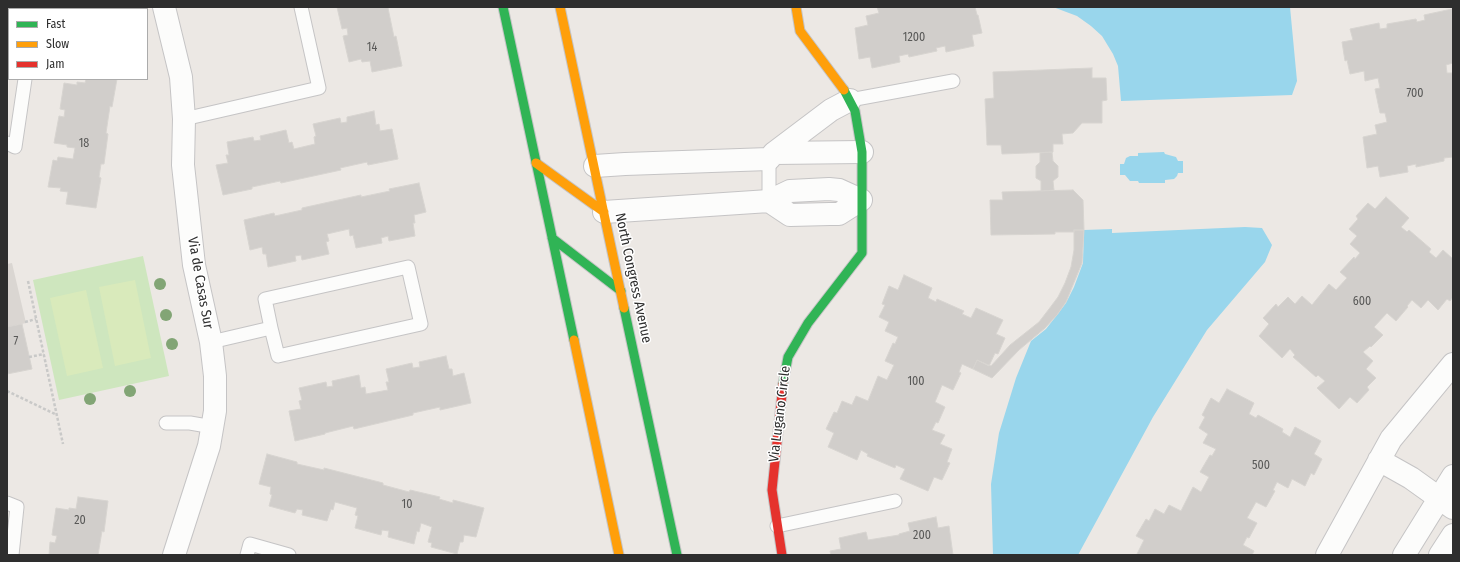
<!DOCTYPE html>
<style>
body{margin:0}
#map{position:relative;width:1460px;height:562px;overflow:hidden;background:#ece8e4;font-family:"Fira Sans Condensed",sans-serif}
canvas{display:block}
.frame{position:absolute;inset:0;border:8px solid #2e2e2e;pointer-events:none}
.legend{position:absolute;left:8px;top:8px;width:140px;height:72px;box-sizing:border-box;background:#fff;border:1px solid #ababab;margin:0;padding:5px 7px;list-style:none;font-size:12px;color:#2e2e2e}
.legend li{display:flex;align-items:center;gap:8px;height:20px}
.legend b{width:20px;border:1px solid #ababab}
</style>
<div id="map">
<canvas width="1460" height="562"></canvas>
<div class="frame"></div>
<ul class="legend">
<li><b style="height:5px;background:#30b455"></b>Fast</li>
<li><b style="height:5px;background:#ff9f0a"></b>Slow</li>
<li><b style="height:5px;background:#e5322d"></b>Jam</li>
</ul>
</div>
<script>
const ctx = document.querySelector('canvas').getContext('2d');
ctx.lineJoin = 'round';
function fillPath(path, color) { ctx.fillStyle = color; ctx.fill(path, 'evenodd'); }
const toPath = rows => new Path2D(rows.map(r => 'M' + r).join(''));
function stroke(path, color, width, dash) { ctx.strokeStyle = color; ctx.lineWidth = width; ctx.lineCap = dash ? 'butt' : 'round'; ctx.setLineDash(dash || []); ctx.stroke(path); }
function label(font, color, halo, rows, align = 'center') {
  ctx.font = font + ' "Fira Sans Condensed",sans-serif'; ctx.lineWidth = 3; ctx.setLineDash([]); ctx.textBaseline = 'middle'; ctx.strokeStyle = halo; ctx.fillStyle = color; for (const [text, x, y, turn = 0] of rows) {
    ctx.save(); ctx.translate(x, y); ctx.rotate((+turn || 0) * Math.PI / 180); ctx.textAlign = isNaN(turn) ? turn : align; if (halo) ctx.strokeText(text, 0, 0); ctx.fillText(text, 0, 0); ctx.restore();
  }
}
fillPath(toPath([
 [143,256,169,376,59,400,33,280]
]), '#cee6be');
fillPath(toPath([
 [135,280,151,358,115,366,99,287],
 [86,290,103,368,67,376,50,298]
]), '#d9eabb');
fillPath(toPath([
 [12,263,26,323,7,327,7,313,8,312,7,306,7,264]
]), '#dad6d2');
fillPath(toPath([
 [1053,7,1290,7,1297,81,1292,95,1121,101,1118,66,1113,54,1102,36,1091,26,1077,16],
 [1164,152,1165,154,1176,157,1178,161,1183,161,1183,173,1178,173,1177,176,1174,179,1165,180,1165,183,1139,183,1138,181,1130,181,1125,175,1120,175,1120,164,1124,164,1126,158,1130,156,1138,156,1138,153],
 [1245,227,1262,228,1272,245,1265,262,1207,330,1153,417,1078,555,993,555,991,484,999,433,1016,378,1031,341,1046,329,1057,315,1066,303,1074,287,1083,263,1084,230,1112,229,1112,233]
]), '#99d6ec');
const building = toPath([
 [77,7,128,7,127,9,76,9,77,7],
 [337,7,390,7,388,8,394,37,396,36,402,66,372,72,370,61,362,62,361,59,349,62,343,36,348,35,347,28,342,29,337,7],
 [877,7,975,7,977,15,978,15,982,33,972,35,974,46,946,52,945,46,936,48,937,51,909,57,908,54,899,56,900,62,872,68,870,57,859,59,855,28,868,25,866,16,879,13,877,7],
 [1452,9,1453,63,1446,65,1447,73,1452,73,1453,77,1453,157,1444,158,1444,161,1416,167,1416,164,1407,166,1408,172,1380,177,1378,166,1367,168,1363,137,1377,134,1375,125,1387,122,1385,113,1380,113,1375,89,1380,88,1378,78,1365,81,1364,71,1350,74,1347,60,1345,61,1342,42,1353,40,1350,29,1379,23,1380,29,1387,28,1387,24,1416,19,1417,22,1425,20,1424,15,1452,9],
 [1092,68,1092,78,1106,78,1107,100,1102,101,1102,123,1082,123,1073,133,1062,134,1063,144,1053,144,1053,152,1002,154,1001,145,987,145,985,99,994,98,993,72,1092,68],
 [86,79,117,79,112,107,110,106,106,133,108,134,104,164,101,164,99,177,101,178,96,208,66,204,68,192,60,191,61,188,48,187,53,160,57,161,58,157,73,159,75,148,67,147,67,145,54,143,59,116,64,117,65,110,60,109,64,83,77,85,77,82,85,83,86,79],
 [374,111,376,125,379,124,380,131,392,129,398,159,368,165,367,162,340,168,341,170,281,183,280,181,252,187,252,189,223,195,216,165,228,163,226,155,229,155,227,142,253,137,254,141,261,140,260,136,286,130,289,143,292,142,294,149,315,144,314,137,316,136,313,124,340,118,341,123,347,122,347,117,374,111],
 [1052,152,1053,161,1058,166,1058,177,1053,181,1054,190,1041,191,1041,181,1036,178,1036,166,1040,162,1040,153,1052,152],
 [419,183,426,212,414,215,415,223,413,223,415,236,389,241,388,236,381,238,382,243,356,248,353,235,350,236,349,229,327,234,329,241,326,242,329,254,302,260,301,255,295,256,296,261,268,267,266,254,263,254,262,247,250,250,244,220,274,213,275,216,302,210,302,208,361,195,361,197,390,191,389,189,419,183],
 [1073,190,1083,200,1084,230,1074,230,1074,232,1055,232,1055,234,991,235,990,200,1003,200,1002,192,1073,190],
 [1386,197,1409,218,1401,227,1407,232,1409,230,1431,249,1429,252,1436,258,1443,250,1453,259,1453,297,1450,301,1447,299,1438,310,1428,300,1421,308,1412,300,1407,306,1408,307,1396,321,1387,313,1374,327,1383,335,1371,347,1370,346,1363,352,1373,361,1366,369,1376,378,1367,387,1369,390,1357,403,1350,397,1339,409,1317,388,1325,381,1318,375,1316,377,1293,357,1295,355,1290,349,1282,358,1259,336,1269,324,1263,318,1276,304,1278,307,1288,297,1295,304,1302,296,1312,305,1329,284,1336,290,1347,278,1340,272,1354,257,1355,259,1360,253,1350,244,1357,236,1349,229,1358,219,1356,216,1368,203,1375,209,1386,197],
 [1074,230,1084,230,1082,263,1066,302,1057,315,1045,328,1019,350,992,378,973,369,977,360,991,366,1010,345,1039,322,1049,309,1058,297,1065,283,1071,267,1074,250,1074,230],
 [904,275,932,288,928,298,936,302,937,299,964,311,962,314,971,318,976,308,1003,320,996,334,1005,338,998,354,995,353,989,366,977,360,973,369,962,364,959,372,961,373,953,390,942,385,935,402,945,407,938,423,936,422,932,430,945,435,940,444,952,449,947,462,950,463,942,480,934,477,928,491,900,479,905,469,896,465,895,468,867,456,868,454,861,450,857,460,828,447,834,433,826,429,834,412,837,413,842,401,852,405,856,396,868,401,878,376,887,380,894,365,885,361,893,343,895,344,898,337,885,331,889,322,879,317,885,305,882,304,889,286,898,290,904,275],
 [22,324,32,369,7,374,7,327,22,324],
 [446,356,449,369,452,369,453,376,464,373,471,403,440,410,440,407,413,413,413,415,354,429,353,426,325,433,325,434,295,441,289,411,301,409,299,401,302,400,299,388,326,382,327,387,333,386,332,381,359,375,361,388,365,387,366,394,388,390,386,382,389,382,386,369,412,363,413,368,420,367,419,362,446,356],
 [1227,389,1254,403,1249,414,1256,418,1258,415,1283,429,1282,432,1290,437,1295,427,1321,441,1314,454,1322,459,1314,475,1311,473,1305,486,1292,479,1288,488,1277,482,1273,490,1275,491,1266,507,1256,502,1247,518,1257,523,1249,538,1247,537,1243,545,1254,551,1252,555,1139,555,1137,554,1144,540,1136,536,1146,519,1149,521,1155,509,1164,514,1169,505,1181,511,1193,487,1201,492,1209,477,1200,472,1210,455,1212,456,1216,449,1203,443,1208,434,1199,428,1205,417,1202,415,1211,398,1219,403,1227,389],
 [267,454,297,462,297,464,324,470,324,468,383,483,383,485,409,492,410,490,440,497,439,499,453,503,453,500,484,508,476,537,464,535,463,542,460,542,457,554,431,547,432,543,428,542,432,527,421,523,419,532,417,531,414,544,388,537,389,531,382,530,381,535,355,528,358,516,355,515,357,508,335,502,333,510,331,509,327,521,302,515,303,510,297,509,295,513,269,506,272,495,270,494,271,487,259,484,267,454],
 [78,497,108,501,104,532,102,531,98,555,49,555,50,542,55,543,57,536,52,535,56,508,69,510,69,508,76,509,78,497],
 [936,517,938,528,949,526,953,555,831,555,830,551,841,549,839,538,866,532,868,540,899,535,899,534,910,531,908,523,936,517]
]);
fillPath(building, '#d1cecb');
stroke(building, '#d7d4d0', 1);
const lane = toPath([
 [35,9,36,7],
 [850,100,953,81],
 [184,119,319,88,301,7],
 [7,143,15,147,25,79],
 [769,159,769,201],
 [211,342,271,328,278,356,421,324,408,267,265,299,271,328],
 [166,423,190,423,213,427],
 [7,503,17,507,12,555],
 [777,526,895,501],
 [247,555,250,544,289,555]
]);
const street = toPath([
 [164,7,181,77,184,119,183,165,194,265,211,342,215,376,215,411,209,446,174,555],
 [774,153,831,110,850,100],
 [595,166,625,164,769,159,774,153,862,152],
 [769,201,790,191,829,189,839,190,861,200],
 [604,212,769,201,790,215,830,214,839,214,861,200],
 [1379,460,1411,478,1453,508],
 [1327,555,1391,439,1453,364],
 [1404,555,1453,476],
 [1440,555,1453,535]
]);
const fast = toPath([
 [503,7,574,340],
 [552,238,621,291],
 [624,308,677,555],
 [783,384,788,357,808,323,862,253,862,152,855,111,844,90]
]);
const slow = toPath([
 [560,7,624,308],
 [796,7,800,31,844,90],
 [536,163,604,212],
 [574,340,619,555]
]);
const jam = toPath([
 [782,555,772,490,783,384]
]);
stroke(lane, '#c5c4c5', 15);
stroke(street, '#c5c4c5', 24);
stroke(fast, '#c5c4c5', 11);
stroke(slow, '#c5c4c5', 11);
stroke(jam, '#c5c4c5', 11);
stroke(toPath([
 [28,281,63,444],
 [25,322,36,319],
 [29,357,44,354],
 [7,391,57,415]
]), '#c9c9c8', 2.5, [3, 2]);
stroke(lane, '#fcfcfb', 13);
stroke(street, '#fcfcfb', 22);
stroke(fast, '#30b455', 9);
stroke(slow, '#ff9f0a', 9);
stroke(jam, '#e5322d', 9);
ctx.fillStyle = '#82a575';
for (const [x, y] of [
 [160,284],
 [166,315],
 [172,344],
 [130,391],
 [90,399]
]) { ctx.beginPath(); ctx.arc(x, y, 6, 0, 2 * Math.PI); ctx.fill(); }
label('12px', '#585857', null, [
 ["1200",914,38],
 ["14",372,48],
 ["700",1415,94],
 ["18",84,144],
 ["600",1362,302],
 ["7",16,342],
 ["100",916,382],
 ["500",1261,466],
 ["10",407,505],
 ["20",80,521],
 ["200",922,536]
]);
label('14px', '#2e2e2e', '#fff', [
 ["North Congress Avenue",633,278,78],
 ["Via de Casas Sur",200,283,80],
 ["Via Lugano Circle",780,414,-83]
]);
</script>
